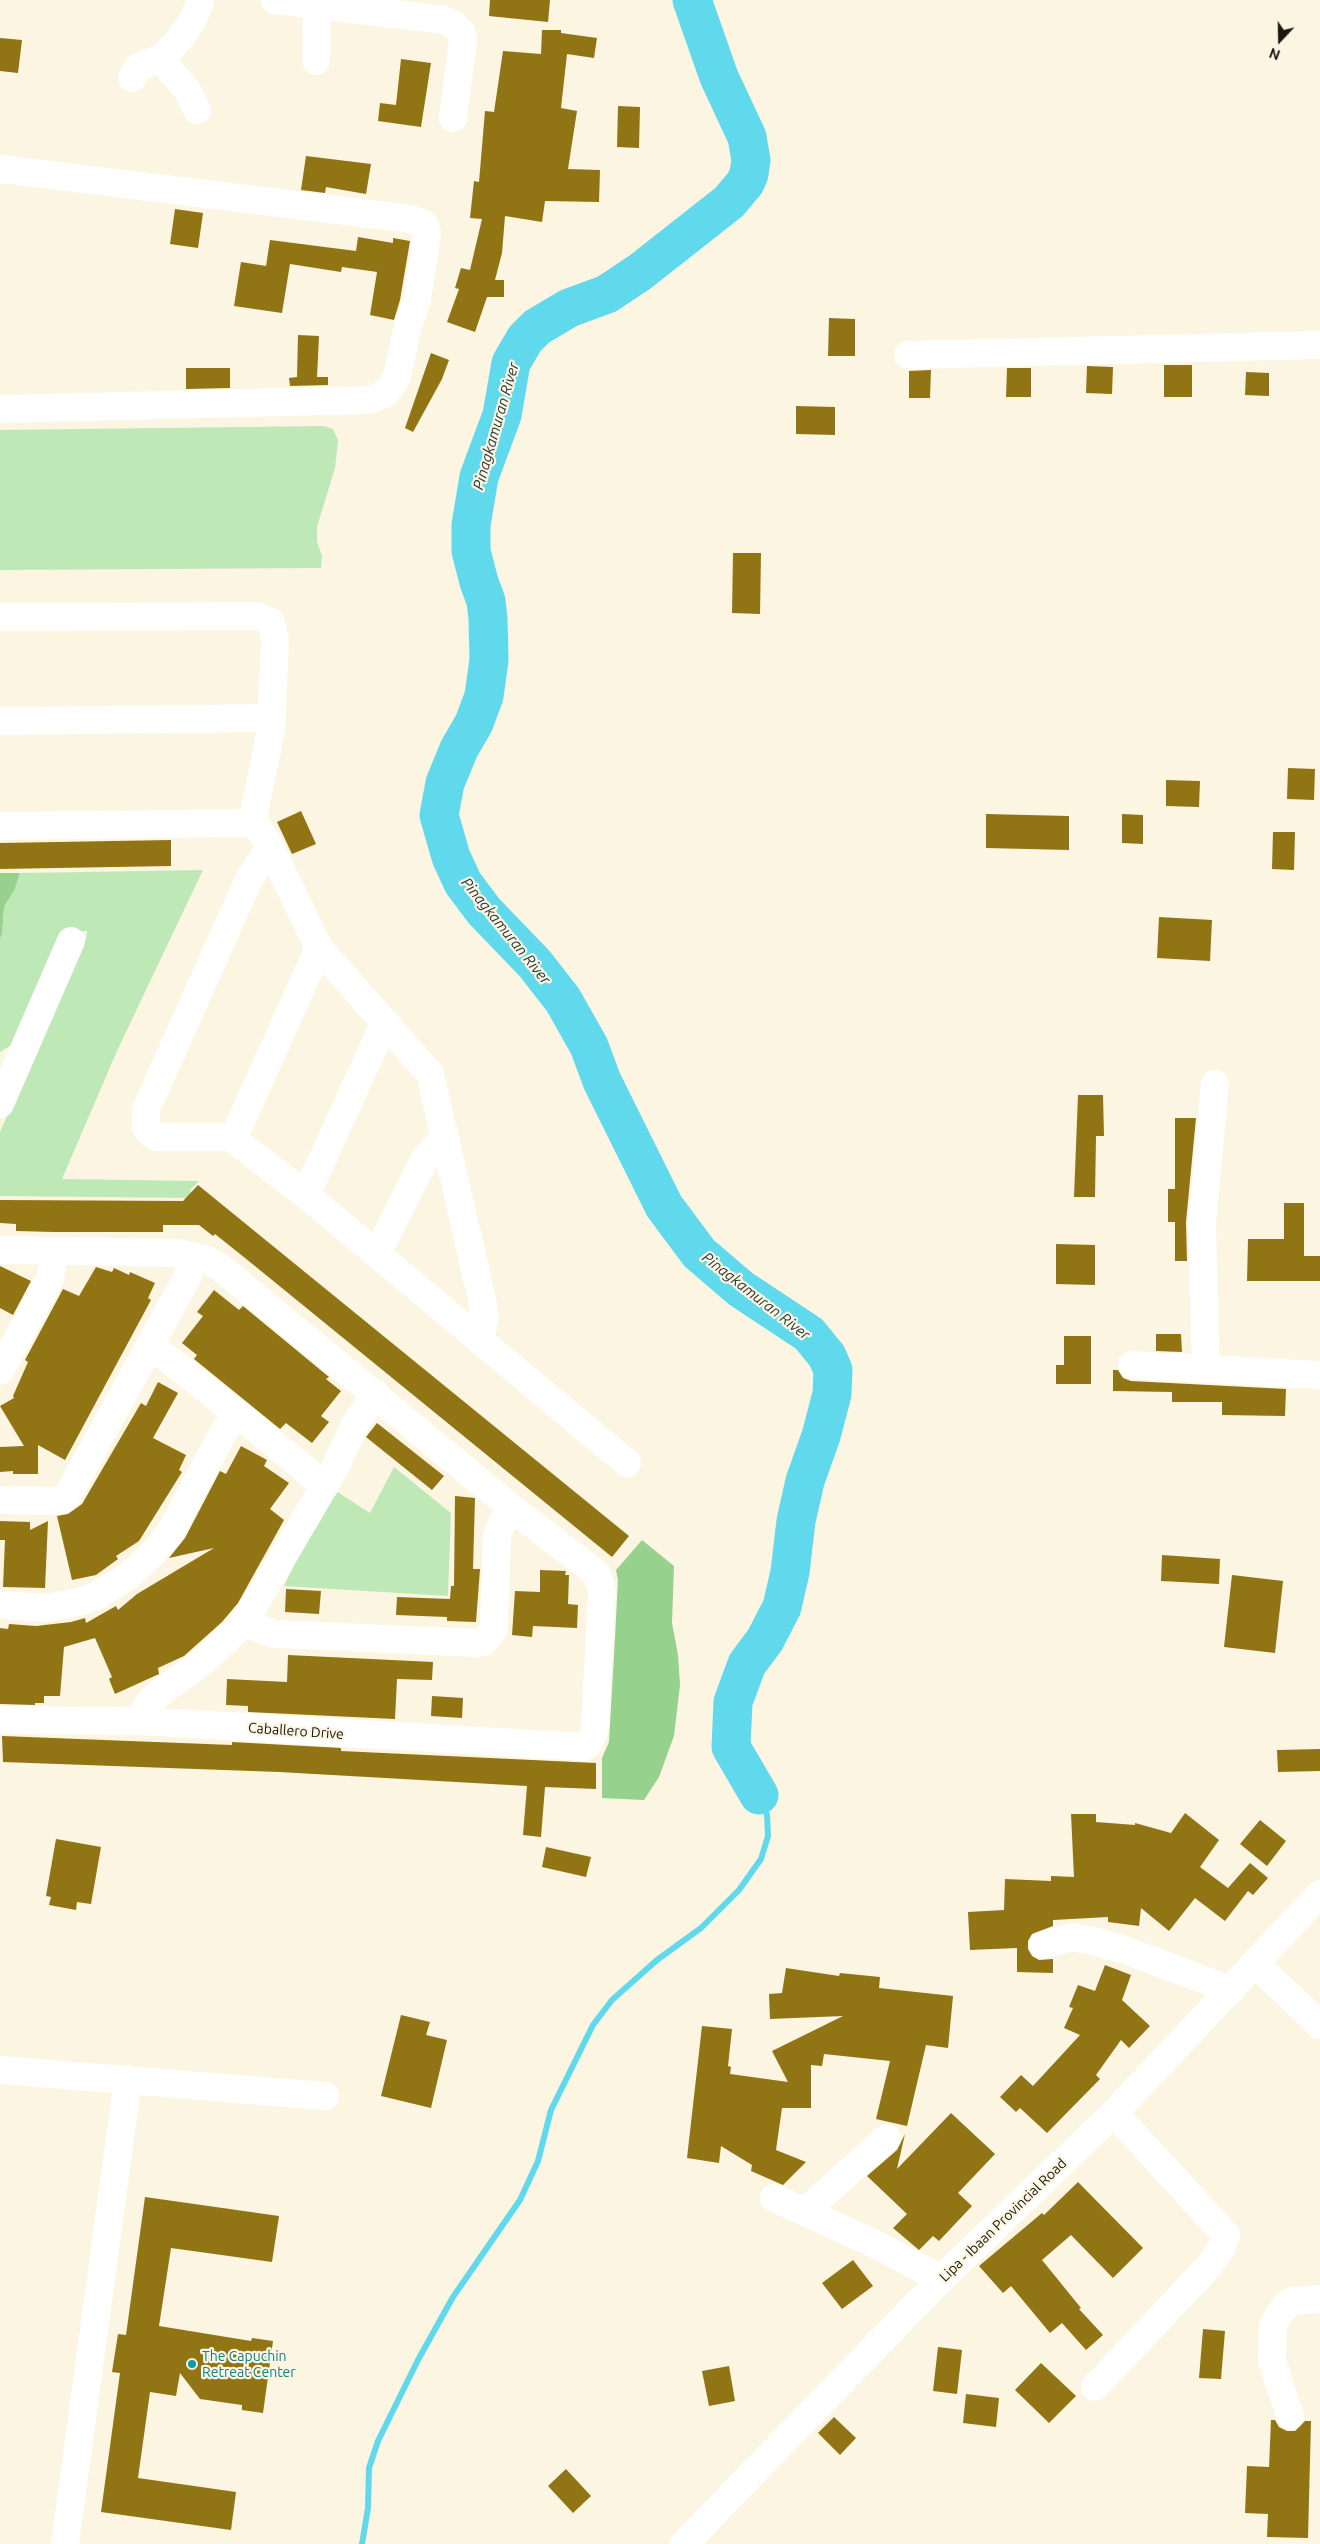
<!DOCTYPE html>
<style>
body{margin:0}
#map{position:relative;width:1320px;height:2544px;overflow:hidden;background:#fcf5e2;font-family:Ubuntu,sans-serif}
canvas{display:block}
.north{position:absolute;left:1255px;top:15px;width:50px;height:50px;-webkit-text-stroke:4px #fcf5e2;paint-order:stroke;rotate:201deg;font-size:14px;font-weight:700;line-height:20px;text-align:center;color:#1a1711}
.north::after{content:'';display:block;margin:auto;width:18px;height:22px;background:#1a1711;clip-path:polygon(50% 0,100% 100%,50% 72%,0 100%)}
</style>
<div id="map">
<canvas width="1320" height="2544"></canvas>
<div class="north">N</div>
</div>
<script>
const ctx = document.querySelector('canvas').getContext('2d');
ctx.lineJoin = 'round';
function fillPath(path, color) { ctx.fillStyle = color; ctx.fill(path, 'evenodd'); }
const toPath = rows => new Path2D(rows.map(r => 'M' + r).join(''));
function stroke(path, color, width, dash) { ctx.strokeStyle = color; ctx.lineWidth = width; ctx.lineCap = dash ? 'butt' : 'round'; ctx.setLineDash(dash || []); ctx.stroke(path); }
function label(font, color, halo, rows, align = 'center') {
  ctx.font = font + ' Ubuntu,sans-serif'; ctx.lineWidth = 4.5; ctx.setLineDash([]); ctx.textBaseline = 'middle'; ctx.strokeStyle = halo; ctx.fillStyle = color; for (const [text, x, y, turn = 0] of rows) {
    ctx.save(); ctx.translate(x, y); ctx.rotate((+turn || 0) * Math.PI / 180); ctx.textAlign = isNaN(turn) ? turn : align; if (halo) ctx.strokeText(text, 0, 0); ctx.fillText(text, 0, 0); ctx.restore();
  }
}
fillPath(toPath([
 [324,426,333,429,338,440,335,468,317,527,317,542,322,556,321,568,0,570,0,430],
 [203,870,117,1051,62,1179,196,1181,199,1181,190,1190,194,1196,192,1198,0,1196,0,1132,86,939,87,931,61,932,13,1044,0,1052,0,939,2,934,4,907,15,889,20,873],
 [394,1467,451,1513,448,1596,284,1586,307,1539,336,1491,370,1513]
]), '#bee9b7');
fillPath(toPath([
 [0,873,20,873,15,889,4,907,2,934,0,939],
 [642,1540,674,1566,672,1623,678,1655,680,1685,674,1736,659,1777,644,1800,602,1798,602,1758,609,1742,615,1638,618,1580,616,1570]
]), '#96d18d');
stroke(toPath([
 [362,2544,368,2508,369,2468,378,2441,418,2360,453,2297,520,2200,538,2161,551,2110,593,2025,612,2000,657,1960,701,1928,739,1890,761,1859,768,1836,767,1815,759,1795]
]), '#60d9ed', 6);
stroke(toPath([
 [692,0,719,77,747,137,751,160,749,174,745,183,729,202,640,272,607,294,569,308,537,327,525,339,511,363,502,415,479,477,471,525,471,551,479,582,486,601,488,618,489,660,484,696,474,723,459,749,445,783,439,815,451,857,463,883,484,911,535,964,563,1000,589,1046,602,1081,664,1206,699,1253,741,1289,809,1334,827,1356,833,1370,832,1394,821,1436,805,1481,796,1521,790,1572,782,1607,765,1640,747,1664,733,1702,731,1747,759,1795]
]), '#60d9ed', 39);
fillPath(toPath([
 [490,0,550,0,548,22,489,16],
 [542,30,561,30,561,33,597,38,594,58,567,54,561,108,577,111,568,169,600,170,599,202,545,201,542,222,505,216,502,253,495,280,504,280,504,297,487,297,475,332,447,322,459,289,455,288,461,268,470,270,482,219,470,218,474,181,479,182,485,111,494,112,503,51,541,54],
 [0,38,22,40,18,73,0,71],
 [401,59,431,63,421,127,378,121,380,103,396,105],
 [618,106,640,107,639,148,617,147],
 [306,156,371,164,366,194,326,187,325,193,301,190],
 [175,209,203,213,198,248,170,244],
 [358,237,393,243,393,238,410,241,400,300,394,320,370,315,377,272,342,267,341,272,290,264,282,313,234,306,241,262,266,266,270,240,356,251],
 [829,318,855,319,855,356,828,356],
 [298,335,319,336,317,377,328,377,328,385,290,386,289,378,297,377],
 [431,353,449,360,442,379,413,432,405,428],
 [1164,365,1192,365,1192,397,1164,397],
 [1087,366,1113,367,1112,394,1086,393],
 [186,368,230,368,230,388,186,389],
 [1007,368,1031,368,1031,397,1006,397],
 [931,370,930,398,909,398,909,371],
 [1246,372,1269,373,1269,396,1245,395],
 [796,406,835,407,835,435,796,434],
 [733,553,761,553,760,614,732,613],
 [1288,768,1315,769,1314,800,1287,799],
 [1166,780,1200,781,1199,807,1166,806],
 [301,811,316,844,292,854,277,822],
 [986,814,1069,816,1069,850,986,848],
 [1122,814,1143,815,1143,844,1122,843],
 [1273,832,1295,832,1294,870,1272,869],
 [171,840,171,866,0,869,0,843],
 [1159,917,1212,920,1210,961,1157,958],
 [1078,1095,1103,1095,1104,1136,1096,1136,1095,1197,1074,1197],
 [1175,1118,1196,1118,1186,1222,1187,1261,1175,1261,1175,1222,1168,1222,1168,1189,1175,1189],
 [198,1185,629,1536,612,1557,250,1262,215,1234,213,1236,199,1225,163,1225,163,1232,54,1232,16,1231,16,1224,0,1223,0,1200,183,1201],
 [1284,1203,1304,1203,1304,1256,1320,1256,1320,1281,1247,1281,1248,1239,1284,1239],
 [1056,1244,1095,1245,1095,1285,1056,1284],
 [0,1266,31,1281,13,1315,0,1308],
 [96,1267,112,1272,114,1268,129,1275,130,1272,155,1283,148,1298,151,1300,65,1460,38,1445,38,1474,13,1474,13,1471,0,1472,0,1447,24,1446,0,1406,14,1398,13,1396,28,1362,25,1360,63,1289,79,1296],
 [214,1290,239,1310,243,1306,329,1377,326,1379,341,1391,321,1416,329,1422,312,1443,286,1423,280,1429,194,1359,197,1355,182,1343,203,1316,197,1312],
 [1156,1334,1181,1334,1182,1352,1156,1351],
 [1064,1336,1091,1336,1091,1384,1056,1384,1056,1365,1064,1365],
 [1113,1370,1118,1370,1123,1378,1131,1381,1286,1389,1285,1416,1222,1415,1222,1402,1172,1402,1172,1392,1113,1391],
 [158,1382,178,1393,153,1438,186,1455,179,1470,182,1472,139,1541,116,1556,118,1559,96,1575,72,1580,57,1516,68,1514,82,1504,141,1403,146,1406],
 [377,1423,444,1476,432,1490,366,1437],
 [241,1446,267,1460,264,1466,289,1483,270,1509,284,1520,238,1603,222,1622,184,1656,158,1668,159,1674,115,1694,109,1679,112,1677,95,1638,64,1647,60,1696,44,1696,44,1703,35,1703,35,1705,0,1704,0,1628,8,1629,9,1624,36,1626,71,1622,85,1618,86,1623,116,1606,118,1610,137,1594,214,1548,169,1558,185,1538,220,1471,226,1474],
 [455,1496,475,1498,473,1569,480,1569,476,1622,447,1621,447,1617,396,1615,397,1597,450,1599,451,1586,454,1586],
 [0,1521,30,1522,30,1530,48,1521,45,1588,3,1587,5,1540,0,1540],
 [1162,1555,1220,1559,1219,1584,1161,1581],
 [540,1570,566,1571,565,1575,569,1575,568,1604,578,1605,577,1628,533,1626,532,1637,512,1635,515,1591,540,1592],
 [1232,1575,1283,1581,1275,1653,1224,1647],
 [286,1589,321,1591,319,1614,285,1612],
 [288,1655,433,1662,432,1680,397,1679,395,1719,248,1712,248,1706,226,1705,227,1679,287,1682],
 [432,1696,463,1698,462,1718,431,1716],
 [2,1736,232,1745,232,1742,341,1748,341,1751,596,1763,596,1789,545,1787,541,1837,523,1835,527,1786,279,1772,3,1762],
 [1320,1749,1320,1771,1278,1772,1277,1750],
 [1185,1813,1219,1840,1200,1867,1228,1888,1250,1863,1268,1878,1253,1895,1248,1891,1225,1921,1195,1898,1169,1931,1141,1908,1139,1926,1108,1922,1108,1917,1053,1920,1053,1926,1032,1934,1028,1941,1028,1949,1032,1956,1039,1960,1053,1959,1053,1973,1017,1972,1017,1948,970,1950,968,1912,1004,1910,1005,1879,1051,1881,1051,1876,1074,1877,1071,1814,1096,1814,1096,1822,1135,1825,1135,1823,1171,1833],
 [1260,1820,1286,1841,1267,1866,1240,1844],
 [56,1839,101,1847,91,1904,77,1902,76,1910,49,1905,51,1897,46,1896],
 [546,1847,591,1857,586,1877,542,1867],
 [1105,1965,1131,1975,1122,2000,1150,2026,1129,2048,1121,2040,1096,2075,1100,2079,1047,2133,1020,2108,1016,2112,1000,2097,1021,2075,1033,2086,1080,2035,1064,2028,1073,2008,1069,2007,1078,1985,1095,1991],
 [786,1968,839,1976,840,1973,880,1977,879,1988,953,1996,948,2048,926,2045,907,2126,876,2119,890,2061,824,2054,822,2066,811,2065,811,2108,782,2108,776,2150,806,2162,783,2185,751,2171,752,2165,721,2146,719,2163,687,2158,702,2026,732,2029,728,2066,731,2067,730,2074,788,2082,772,2051,843,2016,770,2019,769,1994,782,1993],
 [401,2015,430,2022,426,2035,447,2040,431,2108,381,2096],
 [951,2113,995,2154,958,2193,972,2206,939,2241,933,2236,919,2250,893,2228,907,2214,867,2176,897,2150,905,2134,897,2169],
 [1078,2182,1143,2248,1113,2278,1071,2235,1042,2260,1081,2308,1079,2309,1103,2335,1086,2350,1062,2323,1050,2333,1011,2286,1003,2293,979,2266,1042,2213,1044,2215],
 [145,2197,279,2216,272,2262,171,2248,159,2326,251,2341,252,2338,273,2341,263,2413,242,2410,242,2405,200,2399,180,2373,176,2396,150,2392,138,2478,236,2492,231,2530,101,2512,120,2373,112,2372,118,2334,126,2335],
 [853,2260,873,2286,842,2309,822,2283],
 [1203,2329,1225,2331,1221,2379,1199,2378],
 [938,2347,962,2350,957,2394,933,2391],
 [1041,2363,1076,2396,1049,2423,1015,2390],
 [729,2366,735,2401,709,2406,702,2371],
 [966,2394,999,2398,996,2427,963,2423],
 [834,2417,856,2438,840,2455,818,2433],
 [1271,2420,1275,2420,1279,2427,1287,2431,1295,2431,1305,2421,1311,2421,1308,2538,1267,2537,1268,2514,1245,2513,1247,2466,1269,2467],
 [566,2469,591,2496,573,2513,548,2486]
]), '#917414');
stroke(toPath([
 [275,0,445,20,455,26,461,32,463,40,453,118],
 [164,56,169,69,187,90,197,110],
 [316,61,317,5],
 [132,78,137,68,164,56,180,38,192,22,201,0],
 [0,169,411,219,424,224,427,234,417,300,408,326,397,376,391,387,383,395,370,400,0,409],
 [908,355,1320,345],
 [0,617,257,616,271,622,275,640,271,730,252,823,258,828,268,843,319,948,430,1074,481,1295,485,1318,480,1340],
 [0,721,272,718],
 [0,826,252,823],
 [272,852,263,858,249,879,148,1105,146,1112,146,1127,151,1133,157,1137,227,1137,233,1139,306,1195,627,1463],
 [0,1104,71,941],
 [233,1139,319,948],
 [306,1195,385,1022],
 [0,1250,179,1253,208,1260,220,1267,513,1509,596,1573,601,1585,602,1592,595,1728,590,1742,584,1747,141,1721,0,1720],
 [375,1253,384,1240,424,1160,435,1147,445,1141],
 [150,1347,167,1358,238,1414,325,1486],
 [1132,1365,1320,1375],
 [1206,1369,1202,1223,1215,1084],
 [0,1371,50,1279,55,1252],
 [0,1500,56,1501,64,1499,69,1493,188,1276,193,1256],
 [0,1605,45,1608,79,1602,96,1596,130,1575,154,1552,171,1531,224,1431,238,1414],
 [244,1623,275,1634,477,1643,484,1642,493,1631,494,1624,497,1537,502,1523,513,1509],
 [141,1721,146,1707,157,1695,207,1658,244,1623,335,1468,355,1424,376,1394],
 [1043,1945,1073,1937,1093,1941,1125,1950,1231,1990],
 [1256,1964,1320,2025],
 [0,2070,325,2096],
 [774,2198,873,2243,941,2279],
 [804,2212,887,2138],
 [1095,2387,1209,2266,1221,2249,1226,2235,1114,2113],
 [1290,2416,1272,2361,1273,2325,1284,2307,1292,2301,1320,2299],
 [65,2544,128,2079]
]), '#fff', 28);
stroke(toPath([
 [684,2544,941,2279,1114,2113,1320,1894]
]), '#fff', 28);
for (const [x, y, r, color] of [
 [192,2364,5,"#0f9aa8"]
]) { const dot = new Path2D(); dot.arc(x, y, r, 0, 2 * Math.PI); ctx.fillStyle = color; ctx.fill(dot); stroke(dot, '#fcf5e2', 2); }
label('14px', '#1a1711', '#fcf5e2', [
 ["Caballero Drive",296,1731,4],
 ["Lipa - Ibaan Provincial Road",1003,2220,-44]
]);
label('14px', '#0d838f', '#fcf5e2', [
 ["The Capuchin",202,2356],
 ["Retreat Center",202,2372]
], 'left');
label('italic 15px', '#1f3438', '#fcf5e2', [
 ["Pinagkamuran River",496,426,-74],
 ["Pinagkamuran River",506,931,51],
 ["Pinagkamuran River",756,1296,38]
]);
</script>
